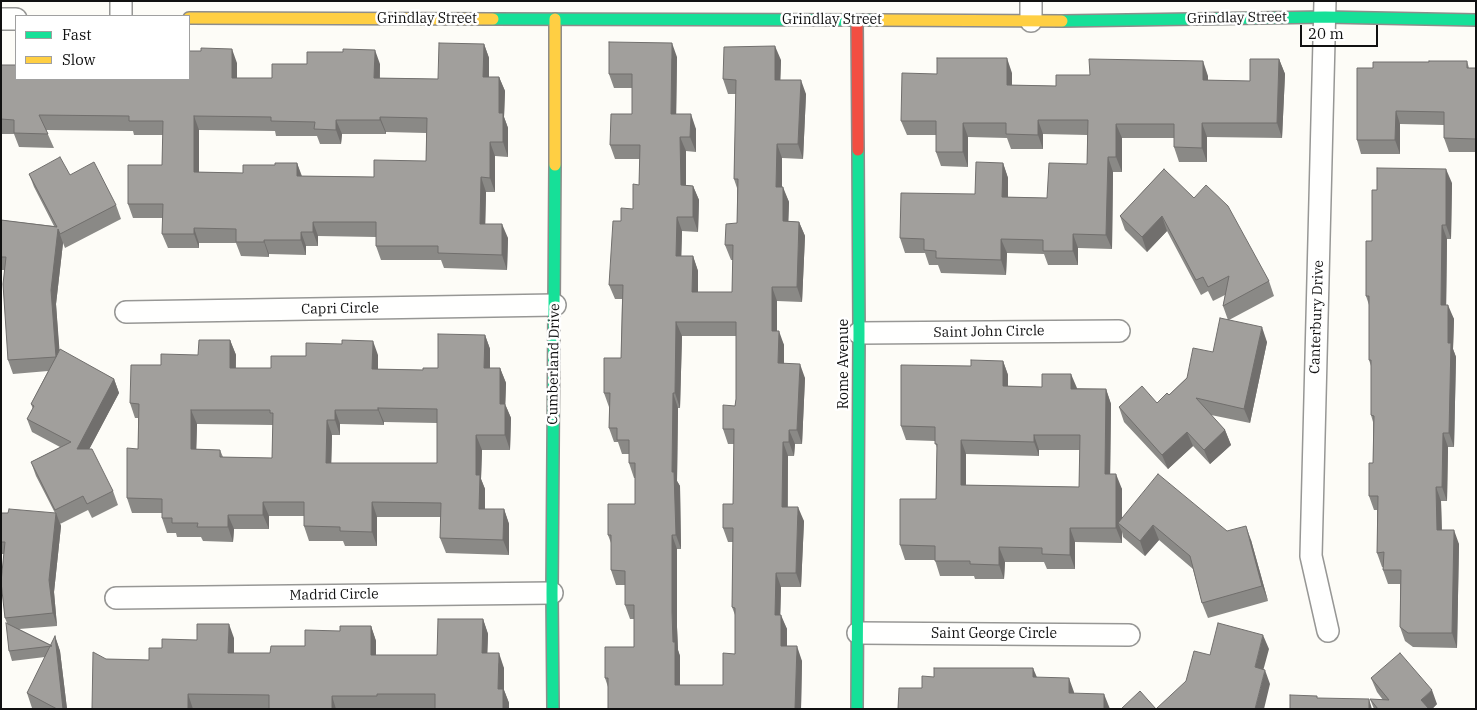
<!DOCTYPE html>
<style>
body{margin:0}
#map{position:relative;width:1477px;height:710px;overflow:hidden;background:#fdfcf7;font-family:"IBM Plex Serif",serif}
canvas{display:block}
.frame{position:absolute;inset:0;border:2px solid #111;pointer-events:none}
.legend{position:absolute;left:15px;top:15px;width:175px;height:65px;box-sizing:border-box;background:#fff;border:1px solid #a0a0a0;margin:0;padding:6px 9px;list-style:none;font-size:15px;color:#111}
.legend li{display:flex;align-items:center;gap:10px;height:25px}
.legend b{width:25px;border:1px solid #a0a0a0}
.scale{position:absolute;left:1300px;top:25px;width:78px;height:22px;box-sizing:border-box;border:2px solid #111;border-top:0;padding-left:6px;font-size:15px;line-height:18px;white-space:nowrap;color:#111;-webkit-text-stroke:4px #fff;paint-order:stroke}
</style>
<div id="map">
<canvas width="1477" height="710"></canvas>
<div class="frame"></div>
<ul class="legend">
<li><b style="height:6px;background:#16e098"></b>Fast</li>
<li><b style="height:6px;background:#ffcf43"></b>Slow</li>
</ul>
<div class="scale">20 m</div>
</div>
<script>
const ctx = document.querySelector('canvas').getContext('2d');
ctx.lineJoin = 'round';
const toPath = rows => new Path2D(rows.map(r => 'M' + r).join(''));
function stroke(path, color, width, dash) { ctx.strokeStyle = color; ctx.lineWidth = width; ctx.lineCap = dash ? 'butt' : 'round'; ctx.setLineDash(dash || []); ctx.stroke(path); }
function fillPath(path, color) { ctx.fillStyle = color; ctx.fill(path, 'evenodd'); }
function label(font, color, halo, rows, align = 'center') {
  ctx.font = font + ' "IBM Plex Serif",serif'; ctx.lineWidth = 5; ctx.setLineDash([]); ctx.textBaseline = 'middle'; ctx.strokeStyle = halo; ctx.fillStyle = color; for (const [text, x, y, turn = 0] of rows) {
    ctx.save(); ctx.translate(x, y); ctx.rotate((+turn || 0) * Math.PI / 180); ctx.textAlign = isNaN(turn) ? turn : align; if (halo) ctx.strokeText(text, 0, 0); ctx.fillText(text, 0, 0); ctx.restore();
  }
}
const street = toPath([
 [1325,1,1311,556,1328,631],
 [121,16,121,1],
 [1,19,16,19],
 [1031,21,1031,1],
 [126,312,555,305],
 [859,333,1119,331],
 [116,598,552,593],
 [858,633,1129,635]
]);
const fast = toPath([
 [493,19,876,20],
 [1062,21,1325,17,1476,20],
 [553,709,552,593,555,165],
 [857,709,859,333,858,150]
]);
const slow = toPath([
 [189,18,493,19],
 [555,19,555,165],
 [876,20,1062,21]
]);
const jam = toPath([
 [857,20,858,150]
]);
stroke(street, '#979795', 24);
stroke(fast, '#8e8d8b', 14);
stroke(slow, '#8e8d8b', 14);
stroke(jam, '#8e8d8b', 14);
stroke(street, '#fffffe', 21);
stroke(fast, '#16e098', 11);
stroke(slow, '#ffcf43', 11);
stroke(jam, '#f24e42', 11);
fillPath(toPath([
 [484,44,489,58,489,77,499,77,505,91,504,117,508,128,508,157,495,156,495,192,486,192,485,224,508,238,507,270,444,268,441,260,381,260,376,246,376,237,318,236,318,246,306,246,306,255,269,254,269,257,241,256,236,243,199,243,199,248,168,248,162,234,163,218,133,218,128,204,162,165,163,135,134,135,133,131,46,130,54,148,19,147,14,134,1,134,1,65,16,79,189,79,237,63,237,78,272,78,380,64,380,78,438,79],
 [199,130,275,131,276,136,317,136,320,144,341,144,342,134,386,134,386,132,426,133,426,161,374,177,302,176,297,163,275,165,243,173,199,172],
 [677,57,676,114,696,129,696,152,686,151,686,185,693,186,699,200,698,232,682,231,681,256,693,256,698,271,698,292,732,292,733,260,731,260,725,245,737,223,737,188,734,179,736,94,728,94,723,79,781,60,780,80,806,94,803,159,782,158,782,187,789,202,788,221,799,222,805,236,802,302,777,301,777,331,784,345,784,363,805,378,802,444,795,444,794,456,788,456,788,507,804,521,801,587,781,587,780,615,787,629,787,646,802,661,801,709,608,709,608,687,605,678,634,647,634,619,630,619,625,605,625,585,616,585,611,570,611,543,608,535,635,504,635,478,634,478,629,463,629,454,622,454,618,442,614,442,609,428,609,407,604,393,621,358,622,299,615,299,609,285,621,221,633,209,639,185,640,159,615,159,610,145,632,114,632,88,614,88,609,74],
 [682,336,736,336,736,399,735,406,723,429,728,444,734,444,733,504,723,528,728,542,733,542,732,607,735,615,735,654,723,685,680,685,680,656,678,650,677,627,677,549,681,549,680,486,677,481,678,408,680,408],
 [1279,59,1285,74,1282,138,1207,137,1207,162,1179,162,1174,147,1174,138,1122,138,1122,172,1113,172,1112,249,1078,248,1078,265,1048,265,1044,254,1007,253,1006,275,941,273,938,265,929,265,925,253,905,253,900,238,975,194,1003,163,1008,178,1008,197,1047,198,1087,164,1087,135,1043,134,1043,149,1011,149,1007,138,968,137,968,167,941,166,936,152,936,135,907,135,901,121,937,74,1012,73,1012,85,1056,86,1208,76,1208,80,1250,81],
 [1467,61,1469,68,1476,68,1476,152,1449,152,1444,138,1444,125,1400,124,1400,154,1361,154,1357,140,1373,68,1429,62],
 [1164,169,1269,281,1274,296,1229,320,1267,342,1250,423,1211,415,1225,430,1231,445,1210,464,1193,446,1168,469,1124,422,1119,407,1157,403,1169,395,1213,352,1228,320,1223,306,1225,295,1213,301,1208,291,1201,295,1167,231,1147,252,1125,230,1120,216],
 [29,174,70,175,116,205,121,219,65,248,63,243,56,304,59,350,114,379,119,393,89,449,113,491,118,505,92,518,88,510,60,524,60,523,61,526,54,592,57,626,19,629,51,645,55,636,60,651,67,709,34,709,32,708,27,693,45,657,12,661,9,651,7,623,5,618,4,554,1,554,1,513,55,513,36,476,31,462,60,447,32,432,27,419,33,409,31,404,48,371,13,374,8,360,4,270,1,270,1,220,54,226,34,187],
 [1452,183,1451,239,1447,239,1446,305,1454,319,1453,349,1456,357,1454,447,1448,447,1447,501,1441,501,1442,530,1459,544,1457,648,1413,647,1405,641,1400,627,1400,584,1388,584,1383,570,1383,567,1382,567,1377,553,1377,510,1374,510,1369,496,1373,463,1373,422,1371,415,1371,366,1369,360,1369,305,1366,296,1377,190],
 [485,335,490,349,490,368,500,368,506,383,505,404,511,418,510,450,482,450,481,479,485,489,485,509,504,509,509,524,509,555,446,553,440,538,441,517,377,517,377,546,345,546,343,541,309,541,304,526,304,516,269,516,269,529,234,529,233,542,203,541,201,537,177,537,176,533,167,533,162,518,162,513,132,513,127,498,138,449,138,418,135,418,130,403,161,365,198,355,230,340,236,355,236,368,271,368,378,355,378,369,423,370,438,368],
 [384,422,437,423,437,463,331,463,332,435,340,435,340,424,384,425],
 [197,424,273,425,272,458,223,457,220,450,196,449],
 [1003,361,1008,375,1008,386,1106,389,1111,404,1110,474,1122,489,1122,518,1227,531,1251,540,1268,601,1208,618,1202,603,1193,569,1159,540,1145,556,1123,537,1122,532,1122,543,1075,542,1075,569,1047,569,1044,562,1005,562,1004,579,975,579,974,576,940,576,935,560,905,560,900,545,936,499,937,448,935,441,906,440,901,426,971,366],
 [1039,450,1080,450,1079,487,966,485,966,454,1039,456],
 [483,619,488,634,487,653,504,668,504,690,509,703,509,709,92,709,106,659,149,660,162,648,197,640,234,638,234,653,270,653,305,646,340,631,371,626,376,641,376,655,437,655],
 [1371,678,1437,704,1432,709,1374,709,1370,699,1383,700,1377,692]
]), '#8a8986');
fillPath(toPath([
 [672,43,677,57,676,129,671,114],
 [484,44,489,58,489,91,483,77],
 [775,46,781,60,780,94,775,80],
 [232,49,237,63,237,92,232,78],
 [375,50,380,64,379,93,374,78],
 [1007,58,1012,73,1012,100,1007,85],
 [1279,59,1285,74,1282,138,1277,123],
 [1203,61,1208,76,1208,95,1203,80],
 [499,77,505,91,504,117,508,128,508,157,503,142,499,113],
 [801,80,806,94,803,159,798,144],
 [1396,111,1400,124,1400,154,1395,140],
 [691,114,696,129,696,152,690,137],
 [194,116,199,130,199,186,194,172],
 [380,117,386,132,386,134,380,120],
 [336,120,342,134,341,144,336,130],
 [1038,120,1043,134,1043,149,1038,135],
 [963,123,968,137,968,167,963,152],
 [1202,123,1207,137,1207,162,1202,148],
 [1116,124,1122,138,1122,172,1116,157],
 [680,137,686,151,686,200,681,185],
 [490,142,495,156,495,192,490,178],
 [777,144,782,158,782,202,776,187],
 [1108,157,1113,172,1112,249,1106,235],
 [297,163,302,178,297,176],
 [1003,163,1008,178,1008,212,1002,197],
 [1446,169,1452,183,1451,239,1446,225],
 [481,177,486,192,485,238,480,224],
 [693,186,699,200,698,232,693,217],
 [783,187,789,202,788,236,783,221],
 [1162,216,1167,231,1147,252,1142,237],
 [677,217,682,231,681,271,676,256],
 [313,222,318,236,318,246,313,232],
 [799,222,805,236,802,302,797,287],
 [502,224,508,238,507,270,502,255],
 [1442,225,1447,239,1446,319,1441,305],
 [194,228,199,243,199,248,194,234],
 [58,229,63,243,56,304,61,370,56,357,51,290],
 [301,232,306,246,306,255,301,240],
 [1073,234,1078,248,1078,265,1073,251],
 [1001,239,1007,253,1006,275,1001,260],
 [264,240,269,254,269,257,264,242],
 [693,256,698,271,698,306,692,292],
 [772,287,777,301,777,345,772,331],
 [1448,305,1454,319,1453,349,1456,357,1454,447,1449,433,1448,343],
 [676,322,682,336,680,408,675,393],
 [1262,327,1267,342,1250,423,1244,409],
 [779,331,784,345,784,378,778,363],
 [485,335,490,349,490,383,484,368],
 [230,340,236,355,235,382,230,368],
 [373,341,378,355,378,384,372,369],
 [1003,361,1008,375,1008,401,1003,386],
 [800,364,805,378,802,444,797,430],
 [500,368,506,383,505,418,500,404],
 [1071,374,1077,388,1076,403,1071,389],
 [114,379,119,393,82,463,77,449],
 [1106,389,1111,404,1110,489,1105,474],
 [673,393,678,408,677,481,680,486,681,549,676,535,672,472],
 [505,404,511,418,510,450,505,435],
 [378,408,384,422,384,425,378,410],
 [191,410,197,424,196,463,191,449],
 [335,410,340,424,340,435,335,420],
 [327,420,332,435,331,477,326,463],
 [789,430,795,444,794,456,789,442],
 [1225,430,1231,445,1210,464,1204,450],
 [1187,432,1193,446,1168,469,1162,455],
 [1443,433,1448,447,1447,501,1442,487],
 [476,435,482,450,481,479,485,489,485,523,479,509,476,475],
 [1034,435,1039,450,1039,456,1034,442],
 [961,440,966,454,966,499,961,485],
 [783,442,788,456,787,521,782,507],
 [1116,474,1122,489,1122,526,1118,523,1122,532,1122,543,1116,528],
 [1436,487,1441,501,1442,544,1437,530],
 [263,502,269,516,269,529,263,515],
 [372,502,377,517,377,546,372,532],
 [798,507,804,521,801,587,796,573],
 [504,509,509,524,509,555,503,540],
 [56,513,61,526,54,592,57,626,53,613,49,580],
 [228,515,234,529,233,542,228,527],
 [1153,525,1159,540,1145,556,1140,541],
 [1246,526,1251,540,1268,601,1262,586],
 [1070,528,1075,542,1075,569,1070,555],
 [1454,530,1459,544,1457,648,1452,633],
 [672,535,677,549,677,627,678,650,680,656,680,699,675,685,672,612],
 [999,547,1005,562,1004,579,999,565],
 [776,573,781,587,780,629,775,615],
 [781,615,787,629,787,661,781,646],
 [483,619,488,634,487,667,482,653],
 [229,624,234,638,234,668,228,653],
 [371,626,376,641,376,669,371,655],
 [1263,635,1269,649,1260,682,1255,667],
 [55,636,60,651,67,709,63,709],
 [797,646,802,661,801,709,795,709],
 [499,653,504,668,504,690,509,703,509,709,503,709,498,689],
 [1033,668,1039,682,1033,677],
 [1265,670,1270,684,1264,709,1255,709],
 [1069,678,1074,692,1075,708,1069,693],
 [1432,690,1437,704,1432,709,1424,709,1421,700],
 [188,694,193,709,188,709],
 [1104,694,1110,709,1104,709],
 [332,696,336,709,332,709],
 [1369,699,1372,709,1369,709]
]), '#716f6d');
const building = toPath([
 [609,42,672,43,671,114,691,114,690,137,680,137,681,185,693,186,693,217,677,217,676,256,693,256,692,292,732,292,733,245,725,245,726,224,737,223,738,179,734,179,736,80,723,79,724,47,775,46,775,80,801,80,798,144,777,144,776,187,783,187,783,221,799,222,797,287,772,287,772,331,779,331,778,363,800,364,797,430,789,430,789,442,783,442,782,507,798,507,796,573,776,573,775,615,781,615,781,646,797,646,795,709,608,709,608,678,605,678,605,647,634,647,634,605,625,605,625,571,611,570,611,535,608,535,608,504,635,504,635,463,629,463,629,440,617,440,617,428,609,428,610,393,604,393,604,358,621,358,623,285,609,285,613,221,621,221,621,208,633,209,633,184,639,185,640,145,610,145,611,114,632,114,632,74,609,74,609,42],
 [676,322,736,322,736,399,735,406,723,405,723,429,734,429,733,504,723,504,723,528,733,528,732,607,735,608,735,654,723,653,723,685,675,685,675,642,673,642,672,612,672,535,676,535,674,472,672,472,673,393,675,393,676,322],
 [439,43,484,44,483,77,499,77,499,113,503,113,503,142,490,142,490,178,481,177,480,224,502,224,502,255,438,253,438,246,376,246,376,222,313,222,313,232,301,232,301,240,264,240,264,242,236,242,236,229,194,228,194,234,162,234,163,204,128,204,128,165,162,165,163,121,129,121,129,116,39,115,48,134,14,133,14,120,1,119,1,65,16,65,16,79,189,79,189,51,201,51,201,48,232,49,232,78,272,78,272,64,307,64,307,52,343,52,343,49,375,50,374,78,438,79,439,43],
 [194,116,271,117,271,121,315,122,314,129,336,130,336,120,380,120,380,117,427,118,426,161,374,160,374,177,297,176,297,163,275,163,275,165,243,165,243,173,194,172,194,116],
 [937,58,1007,58,1007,85,1056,86,1056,75,1090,75,1089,59,1203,61,1203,80,1250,81,1250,59,1279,59,1277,123,1202,123,1202,148,1174,147,1174,124,1116,124,1116,157,1108,157,1106,235,1073,234,1073,251,1043,251,1043,240,1001,239,1001,260,936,258,936,251,924,250,924,239,900,238,901,193,975,194,976,162,1003,163,1002,197,1047,198,1049,163,1087,164,1088,120,1038,120,1038,135,1006,134,1006,123,963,123,963,152,936,152,936,121,901,121,902,73,937,74,937,58],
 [1429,61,1467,61,1467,68,1476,68,1476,139,1444,138,1444,112,1396,111,1395,140,1357,140,1357,68,1373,68,1373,62,1429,62,1429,61],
 [60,157,70,175,94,162,116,205,60,234,58,229,51,290,56,357,60,349,114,379,77,449,92,449,113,491,87,504,83,496,55,510,31,462,71,442,27,419,34,406,31,404,56,357,8,360,3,284,6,257,1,257,1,220,57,227,29,174,60,157],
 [1377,168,1446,169,1446,225,1442,225,1441,305,1448,305,1448,343,1451,343,1449,433,1443,433,1442,487,1436,487,1437,530,1454,530,1452,633,1408,633,1400,627,1401,570,1383,570,1384,552,1377,553,1378,496,1369,496,1369,463,1373,463,1374,416,1371,415,1371,360,1369,360,1369,296,1366,296,1366,241,1372,241,1372,190,1377,190,1377,168],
 [1164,169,1194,198,1206,185,1228,206,1269,281,1223,306,1229,276,1208,287,1203,277,1196,280,1162,216,1142,237,1120,216,1164,169],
 [1220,318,1262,327,1244,409,1196,398,1225,430,1204,450,1187,432,1162,455,1119,407,1142,386,1157,403,1167,393,1169,395,1187,378,1193,348,1213,352,1220,318],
 [438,334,485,335,484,368,500,368,500,404,505,404,505,435,476,435,476,475,480,475,479,509,504,509,503,540,440,538,441,503,372,502,372,532,340,531,340,527,304,526,304,502,263,502,263,515,228,515,228,527,197,527,198,523,172,523,172,518,162,518,162,499,127,498,127,448,138,449,139,404,130,403,131,365,161,365,161,354,198,355,199,340,230,340,230,368,271,368,271,356,306,356,306,343,342,344,342,340,373,341,372,369,423,370,423,368,438,368,438,334],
 [378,408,437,409,437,463,326,463,327,420,335,420,335,410,378,410,378,408],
 [191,410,270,410,270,413,273,413,272,458,220,457,220,450,191,449,191,410],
 [971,360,1003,361,1003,386,1042,387,1042,374,1071,374,1071,389,1106,389,1105,474,1116,474,1116,528,1070,528,1070,555,1042,554,1042,548,999,547,999,565,970,564,970,561,935,561,935,546,900,545,900,499,936,499,937,444,935,444,935,427,901,426,901,365,971,366,971,360],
 [1034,435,1080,435,1079,487,961,485,961,440,1034,442,1034,435],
 [1158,474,1227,531,1246,526,1262,586,1202,603,1190,556,1153,525,1140,541,1118,523,1158,474],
 [9,509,56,513,49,580,53,613,5,618,1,582,5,542,1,542,1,513,8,513,9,509],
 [438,619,483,619,482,653,499,653,498,689,503,689,503,709,435,709,435,694,377,694,377,696,332,696,332,709,269,709,269,695,188,694,188,709,92,709,93,652,106,659,149,660,149,648,162,648,162,639,197,640,197,624,229,624,228,653,270,653,271,646,305,646,305,630,340,631,340,626,371,626,371,655,437,655,438,619],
 [6,623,52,646,9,651,6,623],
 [1218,623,1263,635,1255,667,1265,670,1255,709,1121,709,1140,691,1156,709,1186,681,1194,651,1210,655,1218,623],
 [55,636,63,709,57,709,27,693,55,636],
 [1400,653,1432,690,1421,700,1429,709,1378,709,1370,699,1389,700,1371,678,1400,653],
 [934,668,1033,668,1033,677,1069,678,1069,693,1104,694,1104,709,898,709,899,688,922,688,922,676,934,677,934,668],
 [1290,695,1317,696,1317,698,1369,699,1369,709,1290,709,1290,695]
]);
fillPath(building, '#a19f9c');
stroke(building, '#716f6d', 1);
label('14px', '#111', '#fff', [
 ["Grindlay Street",1237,18,-1],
 ["Grindlay Street",427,19],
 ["Grindlay Street",832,20],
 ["Capri Circle",340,309,-1],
 ["Canterbury Drive",1317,317,-88],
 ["Saint John Circle",989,332,-1],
 ["Cumberland Drive",554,364,-89],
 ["Rome Avenue",844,364,-90],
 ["Madrid Circle",334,595,-1],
 ["Saint George Circle",994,634]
]);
</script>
